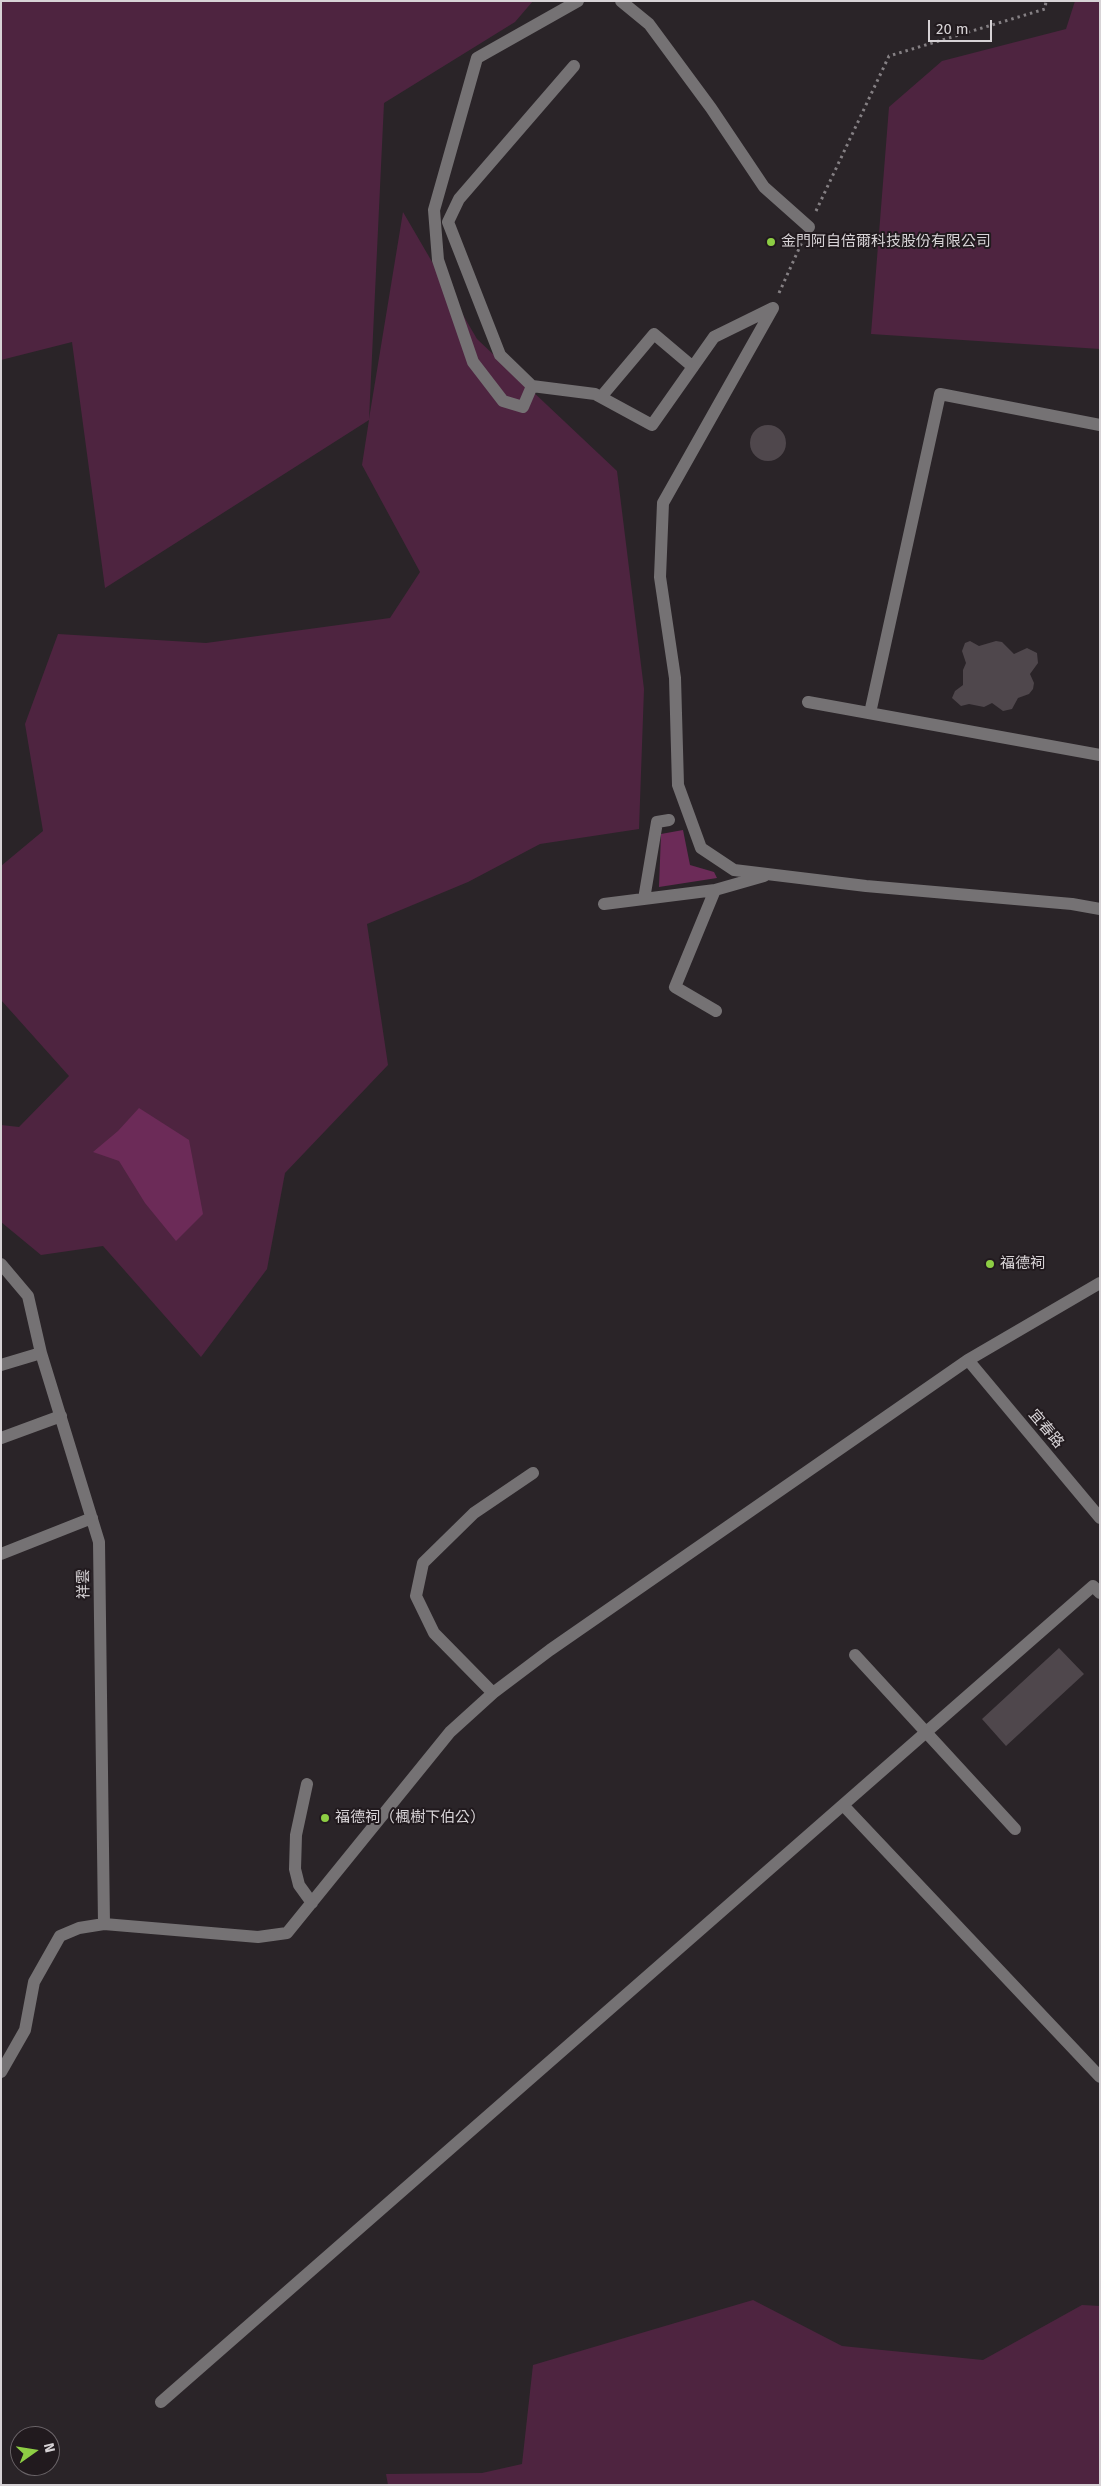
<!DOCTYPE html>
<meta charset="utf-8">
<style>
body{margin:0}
#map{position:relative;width:1101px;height:2486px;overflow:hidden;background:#2a2428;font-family:"Fira Sans",sans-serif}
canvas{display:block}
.frame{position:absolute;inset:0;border:2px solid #d7d3d6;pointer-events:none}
.north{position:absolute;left:10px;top:2426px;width:50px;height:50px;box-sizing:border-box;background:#211a1e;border:1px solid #6a6468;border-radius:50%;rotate:77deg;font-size:14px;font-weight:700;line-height:20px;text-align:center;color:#d7d3d6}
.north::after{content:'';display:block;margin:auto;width:18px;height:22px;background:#8dce44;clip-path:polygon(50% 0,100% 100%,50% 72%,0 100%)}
.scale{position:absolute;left:928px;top:20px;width:64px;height:22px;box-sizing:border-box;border:2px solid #d7d3d6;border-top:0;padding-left:6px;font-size:15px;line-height:18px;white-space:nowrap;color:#d7d3d6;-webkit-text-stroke:4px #211a1e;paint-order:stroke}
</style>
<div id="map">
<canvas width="1101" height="2486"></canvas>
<div class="frame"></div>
<div class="north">N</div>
<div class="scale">20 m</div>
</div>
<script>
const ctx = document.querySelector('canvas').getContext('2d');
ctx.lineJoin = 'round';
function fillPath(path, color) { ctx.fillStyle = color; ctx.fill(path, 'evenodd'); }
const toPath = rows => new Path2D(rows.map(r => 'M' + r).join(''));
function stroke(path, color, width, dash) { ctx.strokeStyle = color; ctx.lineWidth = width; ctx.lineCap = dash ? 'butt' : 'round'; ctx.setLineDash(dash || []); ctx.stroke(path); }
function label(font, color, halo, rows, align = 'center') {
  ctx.font = font + ' "Fira Sans","Noto Sans TC",sans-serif'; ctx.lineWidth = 4; ctx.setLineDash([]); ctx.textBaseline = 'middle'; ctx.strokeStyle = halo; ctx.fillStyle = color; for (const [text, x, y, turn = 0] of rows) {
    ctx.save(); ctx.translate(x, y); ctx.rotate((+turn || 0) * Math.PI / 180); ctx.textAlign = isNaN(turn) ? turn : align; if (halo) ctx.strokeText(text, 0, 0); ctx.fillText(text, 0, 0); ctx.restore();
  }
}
fillPath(toPath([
 [1,1,533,1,515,22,384,103,369,419,403,212,477,339,617,471,644,689,639,829,540,844,468,882,367,924,388,1065,285,1173,267,1269,201,1357,103,1246,41,1255,1,1222,1,1125,19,1127,69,1076,1,1000,1,866,43,831,25,724,58,634,206,643,390,618,420,572,362,465,369,420,105,588,72,342,1,360],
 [1075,1,1100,1,1100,349,871,334,889,107,942,61,1066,29],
 [753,2300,842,2346,983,2360,1082,2305,1100,2306,1100,2485,388,2485,386,2474,482,2473,522,2464,533,2365]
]), '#4e2440');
fillPath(toPath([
 [683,830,690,865,714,872,717,878,659,887,661,834],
 [139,1108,189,1140,203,1214,176,1241,145,1203,119,1161,93,1152,118,1131]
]), '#6c2b58');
fillPath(toPath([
 '750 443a18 18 0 1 1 36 0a18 18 0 1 1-36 0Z',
 [970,641,979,646,996,641,1002,642,1014,654,1027,648,1037,653,1038,663,1030,674,1034,683,1033,689,1029,694,1018,698,1012,709,1003,711,992,703,984,707,969,704,961,706,952,698,955,691,963,685,963,670,966,663,962,651,965,643],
 [1059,1648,1084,1674,1006,1746,982,1719]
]), '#4f474c');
stroke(toPath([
 [816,211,889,56,1045,9,1046,1],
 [779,293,802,242]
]), '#858084', 3, [2.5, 4]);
stroke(toPath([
 [621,1,649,24,711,108,764,187,809,227],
 [574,66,459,199,448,222,500,355,532,386,595,394,652,425,714,337,773,308],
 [773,308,663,503,660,577,675,678,678,785,701,848,734,870,866,886,1072,904,1100,909],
 [532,386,523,407,503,401,473,362,438,260,434,210,477,58,578,1],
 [601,397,654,334,693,367],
 [808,702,1100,755],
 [870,713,940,394,1100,425],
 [644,899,657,822,669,820],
 [604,904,715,890],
 [716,1011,675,987,715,890,764,876],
 [1,1264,28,1296,41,1353,99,1542,104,1924],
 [968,1360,1100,1518],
 [1,1365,41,1353],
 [1,1438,61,1416],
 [1,1554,92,1518],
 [855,1655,1015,1829],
 [493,1693,434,1633,416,1596,423,1563,474,1513,533,1473],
 [307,1784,296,1835,295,1869,299,1885,312,1903],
 [843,1805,1100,2077],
 [1,2072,25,2030,34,1982,60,1936,79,1928,104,1924,258,1937,287,1933,450,1732,493,1693,550,1650,968,1360,1100,1283],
 [161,2402,1093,1586,1100,1593]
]), '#757274', 12);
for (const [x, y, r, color] of [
 [771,242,5,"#8dce44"],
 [990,1264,5,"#8dce44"],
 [325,1818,5,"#8dce44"]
]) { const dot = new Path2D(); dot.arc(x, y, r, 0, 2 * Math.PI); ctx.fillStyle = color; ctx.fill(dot); stroke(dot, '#211a1e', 2); }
label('15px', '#d7d3d6', '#211a1e', [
 ["金門阿自倍爾科技股份有限公司",781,242],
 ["福德祠",1000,1264],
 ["福德祠（楓樹下伯公）",335,1818]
], 'left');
label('15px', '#d7d3d6', '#211a1e', [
 ["宜春路",1046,1429,50],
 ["祥雲",84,1584,-91]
]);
</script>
